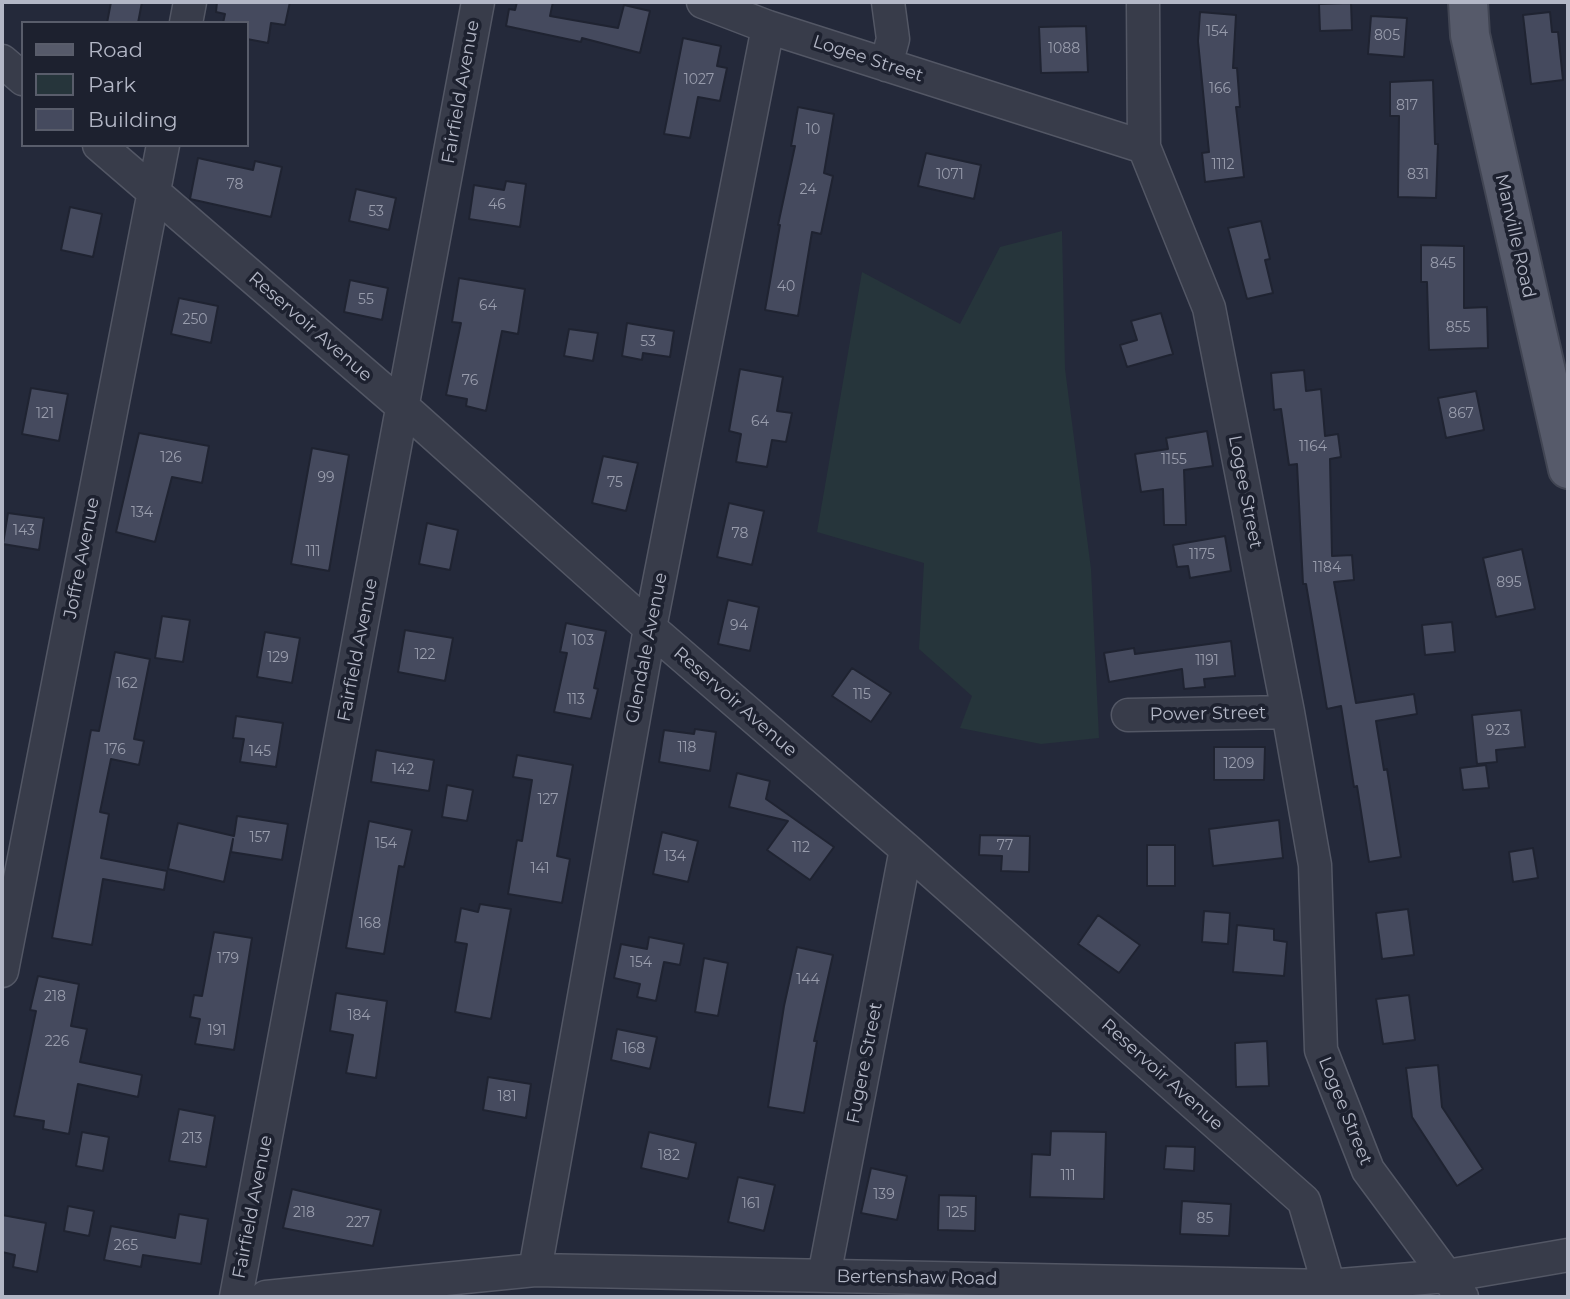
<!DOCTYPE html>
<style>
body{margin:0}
#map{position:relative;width:1570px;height:1299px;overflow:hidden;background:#24293a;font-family:Montserrat,sans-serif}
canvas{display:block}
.frame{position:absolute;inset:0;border:4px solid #b3b7c6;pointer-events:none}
.legend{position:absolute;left:21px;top:21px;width:228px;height:126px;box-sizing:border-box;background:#1d212f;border:2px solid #595d6b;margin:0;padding:9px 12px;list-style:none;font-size:21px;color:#b3b7c6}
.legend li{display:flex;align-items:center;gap:14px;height:35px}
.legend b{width:35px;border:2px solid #595d6b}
</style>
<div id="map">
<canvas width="1570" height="1299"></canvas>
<div class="frame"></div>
<ul class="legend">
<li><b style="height:9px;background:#565a6a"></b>Road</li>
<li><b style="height:19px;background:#26353b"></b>Park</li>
<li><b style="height:19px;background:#454a5e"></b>Building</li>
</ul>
</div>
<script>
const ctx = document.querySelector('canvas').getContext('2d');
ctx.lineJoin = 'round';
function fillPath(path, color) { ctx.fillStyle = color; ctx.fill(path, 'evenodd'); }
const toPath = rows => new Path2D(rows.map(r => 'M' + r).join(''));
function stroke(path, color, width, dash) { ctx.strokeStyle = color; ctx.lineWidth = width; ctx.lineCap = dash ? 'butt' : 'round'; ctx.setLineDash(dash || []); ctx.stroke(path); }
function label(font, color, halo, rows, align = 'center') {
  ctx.font = font + ' Montserrat,sans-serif'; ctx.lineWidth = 7; ctx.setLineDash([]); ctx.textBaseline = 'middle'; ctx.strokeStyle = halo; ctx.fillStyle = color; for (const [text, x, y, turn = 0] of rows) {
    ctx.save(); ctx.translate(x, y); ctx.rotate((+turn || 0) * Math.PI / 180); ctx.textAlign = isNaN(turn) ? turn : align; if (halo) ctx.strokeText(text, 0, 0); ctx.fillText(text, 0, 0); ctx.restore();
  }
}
fillPath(toPath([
 [1062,231,1065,369,1091,569,1099,738,1041,744,960,728,972,696,919,649,924,563,817,532,862,272,960,324,1000,247]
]), '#26353b');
const building = toPath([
 [111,2,142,2,138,23,107,23,111,2],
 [217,2,290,2,285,25,271,23,268,43,247,39,247,23,223,23,225,14,216,12,217,2],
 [517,2,553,2,550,16,618,28,624,5,650,11,640,53,582,38,581,42,506,26,509,9,515,10,517,2],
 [1351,3,1352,30,1320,31,1319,4,1351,3],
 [1200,12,1236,15,1233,68,1237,68,1240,107,1236,107,1244,177,1205,182,1202,153,1209,152,1198,41,1200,12],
 [1550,12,1552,32,1558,32,1563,80,1531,84,1523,15,1550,12],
 [1371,16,1407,18,1404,57,1368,54,1371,16],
 [1086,26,1088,72,1041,73,1039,27,1086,26],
 [683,38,721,46,717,66,727,68,720,101,698,97,690,138,664,134,683,38],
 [1433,80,1435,144,1438,144,1436,198,1398,197,1399,116,1390,116,1390,82,1433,80],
 [798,107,834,114,824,173,833,176,821,234,812,232,798,316,765,310,780,225,778,225,795,146,791,146,798,107],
 [926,153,981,165,974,199,918,186,926,153],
 [198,158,253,170,255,161,282,167,271,217,190,199,198,158],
 [506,181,526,184,520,227,469,219,474,185,504,190,506,181],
 [356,189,396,198,389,230,349,221,356,189],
 [70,207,102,214,93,257,61,250,70,207],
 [1261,221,1270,259,1265,260,1273,293,1247,299,1228,228,1261,221],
 [1421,245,1464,246,1464,308,1487,307,1488,348,1429,350,1427,282,1421,282,1421,245],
 [459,278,525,289,518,334,502,331,486,411,466,406,467,399,446,395,461,323,452,322,459,278],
 [350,280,388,288,382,320,344,312,350,280],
 [179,298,218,306,211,343,171,334,179,298],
 [1161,313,1173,354,1127,367,1120,345,1137,340,1131,321,1161,313],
 [627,323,674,331,670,357,643,353,642,360,622,356,627,323],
 [569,329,598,333,593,361,564,356,569,329],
 [740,369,783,377,777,411,792,413,786,442,772,440,767,467,736,462,741,434,729,431,740,369],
 [1304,370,1306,391,1321,389,1325,436,1338,434,1341,457,1330,459,1332,556,1352,555,1354,580,1334,582,1356,703,1414,694,1417,714,1376,721,1384,770,1387,769,1401,857,1369,862,1357,786,1354,787,1341,706,1327,709,1306,584,1303,584,1297,464,1289,465,1281,409,1274,410,1271,373,1304,370],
 [31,388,68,394,59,441,22,434,31,388],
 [1476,391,1484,430,1446,438,1438,398,1476,391],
 [1207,431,1213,466,1184,470,1186,525,1164,525,1163,489,1141,492,1135,454,1168,449,1166,438,1207,431],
 [139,433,209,446,202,483,172,477,155,542,116,532,139,433],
 [312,448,349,455,329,571,291,564,312,448],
 [603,456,638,463,626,511,592,503,603,456],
 [729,503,764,511,752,565,717,557,729,503],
 [8,513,44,518,39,550,3,544,8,513],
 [427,523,458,530,450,570,419,564,427,523],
 [1225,536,1231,571,1190,578,1188,566,1177,567,1173,545,1225,536],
 [1522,549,1535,609,1496,617,1483,558,1522,549],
 [728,600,759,607,750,651,718,644,728,600],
 [162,616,190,620,183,662,155,658,162,616],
 [1452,622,1455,652,1425,655,1422,625,1452,622],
 [566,623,606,631,594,688,598,689,591,719,554,712,567,653,560,652,566,623],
 [405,630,453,638,445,681,398,672,405,630],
 [265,632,300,638,292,683,257,677,265,632],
 [1231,641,1235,676,1204,679,1205,687,1184,689,1182,669,1109,682,1104,653,1134,648,1135,654,1231,641],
 [115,652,150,659,134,739,144,741,139,765,111,759,100,812,109,814,101,858,167,871,164,890,103,879,92,945,52,938,91,730,99,731,115,652],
 [852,668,891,693,871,722,832,696,852,668],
 [1521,710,1525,747,1496,750,1497,762,1477,764,1472,715,1521,710],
 [236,716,283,723,276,767,240,762,244,739,233,738,236,716],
 [695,729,716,732,710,771,659,762,664,730,694,734,695,729],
 [1214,747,1265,747,1264,780,1214,780,1214,747],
 [376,750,434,760,429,791,371,782,376,750],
 [517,755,573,765,557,856,570,859,562,903,508,894,517,840,522,841,532,780,513,777,517,755],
 [1486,765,1489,788,1463,790,1460,768,1486,765],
 [737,773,770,781,766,799,834,847,810,880,767,850,788,821,729,807,737,773],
 [447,785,473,790,467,821,442,817,447,785],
 [237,816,288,824,282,860,231,852,233,839,224,882,168,869,178,823,234,836,237,816],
 [1279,820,1283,858,1213,866,1209,829,1279,820],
 [369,821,412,830,404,867,399,866,384,954,346,948,369,821],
 [662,832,698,841,688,882,653,874,662,832],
 [980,835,1030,836,1029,872,1001,871,1002,856,979,855,980,835],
 [1147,845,1175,845,1175,886,1147,886,1147,845],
 [1533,848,1538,878,1513,882,1509,852,1533,848],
 [480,904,511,909,491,1019,455,1012,467,944,455,942,461,908,478,912,480,904],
 [1408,909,1414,955,1382,959,1376,913,1408,909],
 [1204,911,1230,913,1228,944,1202,942,1204,911],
 [1098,915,1140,945,1119,973,1078,944,1098,915],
 [1237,925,1274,929,1274,940,1287,942,1284,976,1233,972,1237,925],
 [214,932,252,938,234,1050,195,1044,200,1019,190,1017,194,995,202,996,214,932],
 [649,937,684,944,680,965,664,962,656,1001,637,997,640,984,614,978,621,944,647,949,649,937],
 [797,947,833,955,814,1041,817,1041,804,1113,768,1107,784,1006,797,947],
 [704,958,728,963,718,1016,695,1012,704,958],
 [38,976,79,984,71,1026,87,1029,80,1062,142,1075,138,1097,78,1084,69,1134,43,1129,44,1121,14,1116,36,1011,30,1010,38,976],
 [336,993,387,1001,376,1078,346,1073,353,1035,330,1031,336,993],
 [1409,995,1415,1040,1383,1044,1376,999,1409,995],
 [617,1029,657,1037,650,1069,611,1060,617,1029],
 [1267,1041,1269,1086,1236,1087,1235,1043,1267,1041],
 [1438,1065,1442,1107,1483,1169,1457,1186,1412,1117,1406,1068,1438,1065],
 [488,1077,531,1084,526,1118,483,1110,488,1077],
 [179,1109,215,1116,206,1167,169,1161,179,1109],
 [1051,1131,1106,1132,1104,1199,1030,1197,1032,1154,1050,1155,1051,1131],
 [82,1132,109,1137,103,1171,76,1166,82,1132],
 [649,1132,696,1143,688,1179,641,1168,649,1132],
 [1166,1146,1195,1147,1194,1171,1164,1169,1166,1146],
 [871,1168,907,1176,897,1220,861,1213,871,1168],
 [738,1177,775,1185,764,1231,728,1222,738,1177],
 [292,1189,381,1210,373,1246,283,1228,292,1189],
 [939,1195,976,1196,975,1231,938,1230,939,1195],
 [1182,1201,1231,1204,1229,1236,1180,1234,1182,1201],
 [68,1206,94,1211,89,1236,64,1231,68,1206],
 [179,1214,208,1219,201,1264,143,1255,141,1267,104,1260,111,1226,175,1238,179,1214],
 [2,1215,46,1223,37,1272,13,1267,15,1255,2,1252,2,1215]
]);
fillPath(building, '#454a5e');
stroke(building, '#1f2331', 2);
const minor = toPath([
 [703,2,768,27,1144,147,1209,308,1288,712,1315,865,1321,1050,1368,1170,1462,1297],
 [1143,2,1144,147],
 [186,23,190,2],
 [2,61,23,79],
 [886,65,893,39,888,2],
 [99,145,403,407,650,628,906,849,1304,1201,1329,1286],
 [1128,715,1288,712],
 [2,971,163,145],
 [535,1270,650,628,768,27],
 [824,1276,906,849],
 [236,1297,478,2],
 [266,1297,535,1270,1329,1286,1447,1276,1568,1255]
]);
const major = toPath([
 [1468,2,1470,35,1568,469]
]);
stroke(minor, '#535765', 35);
stroke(major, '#414553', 42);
stroke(minor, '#383c4a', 32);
stroke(major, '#565a6a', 38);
label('14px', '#989cac', null, [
 ["154",1217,32],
 ["805",1387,36],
 ["1088",1064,49],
 ["1027",699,80],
 ["166",1220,89],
 ["817",1407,106],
 ["10",813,130],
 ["1112",1223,165],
 ["1071",950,175],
 ["831",1418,175],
 ["78",235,185],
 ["24",808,190],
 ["46",497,205],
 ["53",376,212],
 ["845",1443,264],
 ["40",786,287],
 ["55",366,300],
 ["64",488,306],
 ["250",195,320],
 ["855",1458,328],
 ["53",648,342],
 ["76",470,381],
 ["121",45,414],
 ["867",1461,414],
 ["64",760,422],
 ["1164",1313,447],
 ["126",171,458],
 ["1155",1174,460],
 ["99",326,478],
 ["75",615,483],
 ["134",142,513],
 ["143",24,531],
 ["78",740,534],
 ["111",313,552],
 ["1175",1202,555],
 ["1184",1327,568],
 ["895",1509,583],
 ["94",739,626],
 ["103",583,641],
 ["122",425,655],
 ["129",278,658],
 ["1191",1207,661],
 ["162",127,684],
 ["115",862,695],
 ["113",576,700],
 ["923",1498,731],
 ["118",687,748],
 ["176",115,750],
 ["145",260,752],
 ["1209",1239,764],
 ["142",403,770],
 ["127",548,800],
 ["157",260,838],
 ["154",386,844],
 ["77",1005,846],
 ["112",801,848],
 ["134",675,857],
 ["141",540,869],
 ["168",370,924],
 ["179",228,959],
 ["154",641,963],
 ["144",808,980],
 ["218",55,997],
 ["184",359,1016],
 ["191",217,1031],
 ["226",57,1042],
 ["168",634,1049],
 ["181",507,1097],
 ["213",192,1139],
 ["182",669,1156],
 ["111",1068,1176],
 ["139",884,1195],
 ["161",751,1204],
 ["218",304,1213],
 ["125",957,1213],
 ["85",1205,1219],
 ["227",358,1223],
 ["265",126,1246]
]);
label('18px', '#b3b7c6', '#1d212f', [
 ["Logee Street",868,59,18],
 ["Fairfield Avenue",461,92,-80],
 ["Manville Road",1515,236,77],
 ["Reservoir Avenue",310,327,41],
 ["Logee Street",1245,492,79],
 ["Joffre Avenue",82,558,-79],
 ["Glendale Avenue",647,648,-79],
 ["Fairfield Avenue",358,650,-79],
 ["Reservoir Avenue",735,702,41],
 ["Power Street",1208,714,-1],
 ["Fugere Street",865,1063,-79],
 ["Reservoir Avenue",1162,1075,42],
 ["Logee Street",1345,1111,68],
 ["Fairfield Avenue",253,1207,-79],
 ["Bertenshaw Road",917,1278,1]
]);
</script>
